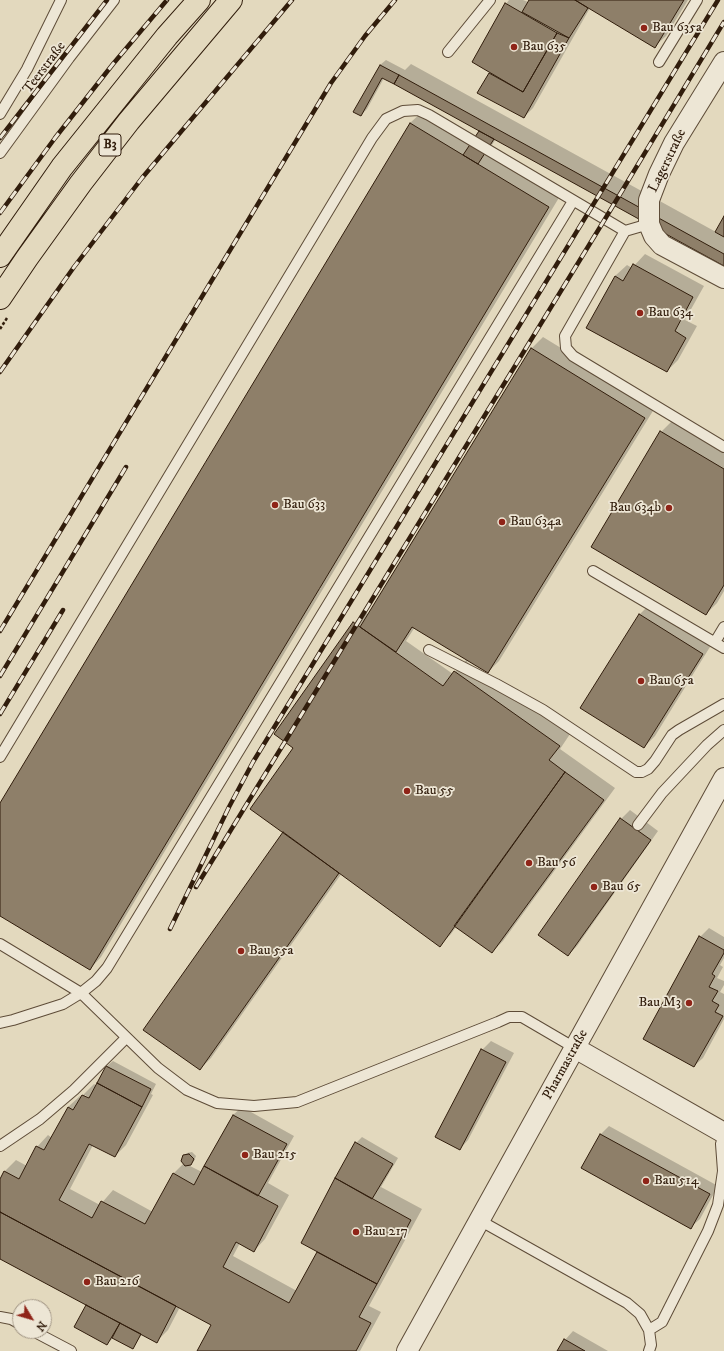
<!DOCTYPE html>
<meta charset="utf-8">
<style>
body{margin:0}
#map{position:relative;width:724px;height:1351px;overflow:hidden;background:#e3d9be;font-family:"IM FELL DW Pica",serif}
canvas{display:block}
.north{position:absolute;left:12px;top:1299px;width:40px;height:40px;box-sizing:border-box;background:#ede6d5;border:1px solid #a29685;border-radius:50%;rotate:128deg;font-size:11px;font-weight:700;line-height:16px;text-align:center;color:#311d0c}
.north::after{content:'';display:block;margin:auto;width:14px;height:18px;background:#8f2418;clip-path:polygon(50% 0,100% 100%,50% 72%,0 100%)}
</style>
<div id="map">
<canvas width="724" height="1351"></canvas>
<div class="north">N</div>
</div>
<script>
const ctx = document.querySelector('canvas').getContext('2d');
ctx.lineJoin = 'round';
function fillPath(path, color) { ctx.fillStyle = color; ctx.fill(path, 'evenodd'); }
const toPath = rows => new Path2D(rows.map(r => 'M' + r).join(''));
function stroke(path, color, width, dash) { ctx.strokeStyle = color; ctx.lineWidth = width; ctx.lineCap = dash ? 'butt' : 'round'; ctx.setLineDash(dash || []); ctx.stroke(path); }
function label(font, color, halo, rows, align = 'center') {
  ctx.font = font + ' "IM FELL DW Pica",serif'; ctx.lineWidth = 3.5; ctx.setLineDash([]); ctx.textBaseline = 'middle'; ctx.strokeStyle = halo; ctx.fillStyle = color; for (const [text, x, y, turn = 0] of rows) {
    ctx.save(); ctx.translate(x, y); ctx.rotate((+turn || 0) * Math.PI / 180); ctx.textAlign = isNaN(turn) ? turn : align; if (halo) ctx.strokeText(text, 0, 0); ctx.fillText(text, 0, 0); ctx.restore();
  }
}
fillPath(toPath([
 [509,0,523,0,528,2,530,0,688,0,666,36,654,47,590,8,533,108,524,117,479,92,491,72,506,4],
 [386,60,405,70,411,64,716,232,724,218,724,264,496,139,487,152,560,196,101,957,90,969,0,915,0,805,410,123,422,112,472,143,480,130,384,78,367,109,361,115,380,65],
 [645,254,704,286,685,320,697,326,678,360,667,371,615,276,627,265,632,268],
 [543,337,656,406,499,661,488,672,468,660,467,662,570,734,560,749,615,788,503,941,492,952,456,927,451,934,440,945,342,873,211,1058,200,1069,284,832,295,748,354,623,365,611,368,614,532,348],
 [415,627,467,659,453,674,406,641],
 [672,421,724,452,724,591,717,603,706,614,661,432],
 [651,603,713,642,655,736,644,747,639,615],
 [630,810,658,831,577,946,568,955,621,819],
 [709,928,724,937,724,958,720,965,723,967,717,978,724,981,724,985,720,992,724,994,724,1019,703,1058,694,1066,700,937],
 [491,1041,514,1053,468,1140,460,1149,482,1050],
 [113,1061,156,1084,151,1094,153,1095,126,1145,115,1156,93,1145,70,1189,100,1205,113,1190,153,1212,173,1174,184,1163,184,1156,187,1153,192,1152,196,1156,194,1161,191,1164,188,1165,202,1172,233,1115,242,1107,294,1136,268,1183,289,1195,265,1239,254,1251,240,1243,233,1256,297,1291,318,1252,356,1143,362,1137,398,1158,381,1187,422,1209,369,1306,381,1312,360,1351,198,1351,212,1325,180,1307,168,1330,157,1341,142,1334,133,1348,113,1338,107,1344,87,1304,0,1257,0,1181,5,1171,16,1160,27,1166,37,1147,48,1135,52,1138,68,1107,80,1096,81,1097,94,1084,97,1086,107,1066],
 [85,1095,93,1100,85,1097],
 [609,1126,718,1186,700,1219,691,1227,582,1168,601,1134],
 [573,1331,608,1351,559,1351,565,1340]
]), '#0003');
const building = toPath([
 [529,0,575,0,588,8,569,38,522,12,529,0],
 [575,0,684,0,655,48,575,0],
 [505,3,557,33,523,92,472,62,505,3],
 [557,33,569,38,524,118,477,93,489,73,523,92,557,33],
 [380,65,399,75,394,84,382,78,361,116,353,112,380,65],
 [399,75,724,254,724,266,394,84,399,75],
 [410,123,549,207,90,970,0,916,0,803,410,123],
 [479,131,494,139,478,164,463,155,479,131],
 [724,216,724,237,715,232,724,216],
 [633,264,693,297,675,331,686,338,667,372,586,328,615,276,623,281,633,264],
 [531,348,645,418,488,673,412,627,396,652,360,627,531,348],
 [660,431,724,469,724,585,706,615,591,547,660,431],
 [639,614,703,654,644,748,580,708,639,614],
 [353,622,443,686,454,671,560,746,549,760,565,772,440,947,339,873,250,809,293,748,274,734,353,622],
 [565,772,604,800,492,953,454,926,565,772],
 [620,818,651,840,568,956,538,935,620,818],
 [283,832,339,873,200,1070,143,1030,283,832],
 [699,936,724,950,724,953,712,974,715,976,709,987,718,991,712,1001,719,1005,715,1012,723,1016,694,1067,643,1039,699,936],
 [481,1049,506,1062,460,1150,435,1137,481,1049],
 [106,1066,151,1089,142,1107,97,1083,106,1066],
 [97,1083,142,1107,115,1157,89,1144,59,1200,92,1218,101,1201,145,1224,173,1173,194,1185,204,1166,278,1206,254,1252,236,1242,223,1267,289,1303,317,1252,377,1284,359,1317,371,1323,356,1351,197,1351,211,1325,0,1212,0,1179,4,1171,19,1179,36,1146,44,1150,68,1107,73,1110,82,1095,89,1098,97,1083],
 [233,1115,287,1144,258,1196,204,1166,233,1115],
 [600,1134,710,1194,691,1229,581,1168,600,1134],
 [355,1142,393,1164,372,1199,335,1178,355,1142],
 [189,1154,194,1159,191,1165,185,1166,181,1161,183,1155,189,1154],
 [335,1178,411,1220,377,1284,301,1243,335,1178],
 [0,1212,176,1306,157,1343,0,1259,0,1212],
 [86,1305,120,1323,107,1345,74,1327,86,1305],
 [120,1323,141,1334,133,1349,112,1338,120,1323],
 [564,1339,585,1351,557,1351,564,1339]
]);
fillPath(building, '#8e7f69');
stroke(building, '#311d0c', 1);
const lane = toPath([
 [448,52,490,0],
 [659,62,697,0],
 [0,114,27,69,61,0],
 [0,153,69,58,114,0],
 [625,231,565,336,566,348,573,356,724,447],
 [593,571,724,648],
 [715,642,724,627],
 [429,650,496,684,543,710,636,772,642,772,648,769,655,761,672,735,679,730,724,704],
 [0,757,372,138,386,119,403,111,418,110,429,115,625,231,649,224],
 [638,825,662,793,707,745,724,730],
 [0,944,81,993,158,1068,187,1090,217,1103,254,1106,297,1102,498,1022,509,1017,522,1017,575,1048],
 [0,1023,13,1020,63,1004,81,993,96,981,107,968,573,201],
 [0,1146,40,1119,74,1090,126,1038],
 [479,1220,627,1303,640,1314,649,1330,651,1345,649,1351],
 [0,1317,11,1319,20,1324],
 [649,1330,662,1322,708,1231,718,1205,723,1171,721,1144,724,1134],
 [33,1331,71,1351]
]);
const street = toPath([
 [724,62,674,143,659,174,649,200,649,224,654,236,662,245,724,278],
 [575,1048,724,1133],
 [407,1351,724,778]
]);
const primary = toPath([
 [0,256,62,167,167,36,199,0],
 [0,298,27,258,81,183,129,121,231,0]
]);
stroke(lane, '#5e4c38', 12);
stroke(street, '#5e4c38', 22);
stroke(primary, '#311d0c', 24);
stroke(toPath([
 [0,329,7,318]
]), '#311d0c', 2.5, [3, 2]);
stroke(lane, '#ede6d5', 10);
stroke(street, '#ede6d5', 20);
stroke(primary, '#e3d9be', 22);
const rail = toPath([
 [0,138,107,0],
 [0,213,55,138,113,64,167,0],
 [0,372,74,267,142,178,292,0],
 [0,631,331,83,365,36,395,0],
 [0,676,126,467],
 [0,714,63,610],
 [196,887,605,219,724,22],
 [170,929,229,807,253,762,718,0]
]);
stroke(rail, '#311d0c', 4.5);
stroke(rail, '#ede6d5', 3, [9]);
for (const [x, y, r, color] of [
 [644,28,4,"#8f2418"],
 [514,47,4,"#8f2418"],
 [640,313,4,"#8f2418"],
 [275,505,4,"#8f2418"],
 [669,508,4,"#8f2418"],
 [502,522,4,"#8f2418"],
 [641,681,4,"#8f2418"],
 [407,791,4,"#8f2418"],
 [529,863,4,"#8f2418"],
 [594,887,4,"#8f2418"],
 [241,951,4,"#8f2418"],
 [689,1003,4,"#8f2418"],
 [245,1155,4,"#8f2418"],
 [646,1181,4,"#8f2418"],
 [356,1232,4,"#8f2418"],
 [87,1282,4,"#8f2418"]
]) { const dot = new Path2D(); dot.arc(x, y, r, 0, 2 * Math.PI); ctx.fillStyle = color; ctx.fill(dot); stroke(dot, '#ede6d5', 1.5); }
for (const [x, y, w] of [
 [110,145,22]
]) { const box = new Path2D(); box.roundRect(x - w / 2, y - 11, w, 22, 3); ctx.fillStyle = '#ede6d5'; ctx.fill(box); stroke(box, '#311d0c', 1); }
label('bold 13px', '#311d0c', null, [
 ["B3",110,145]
]);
label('14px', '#311d0c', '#ede6d5', [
 ["Bau 635a",652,28],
 ["Bau 635",522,47],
 ["Bau 634",648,313],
 ["Bau 633",283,505],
 ["Bau 634b",661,508,"right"],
 ["Bau 634a",510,522],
 ["Bau 65a",649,681],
 ["Bau 55",415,791],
 ["Bau 56",537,863],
 ["Bau 65",602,887],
 ["Bau 55a",249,951],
 ["Bau M3",681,1003,"right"],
 ["Bau 215",253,1155],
 ["Bau 514",654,1181],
 ["Bau 217",364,1232],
 ["Bau 216",95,1282]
], 'left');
label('14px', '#311d0c', '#ede6d5', [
 ["Teerstraße",45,68,-53],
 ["Lagerstraße",668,161,-64],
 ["Pharmastraße",566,1065,-61]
]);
</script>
